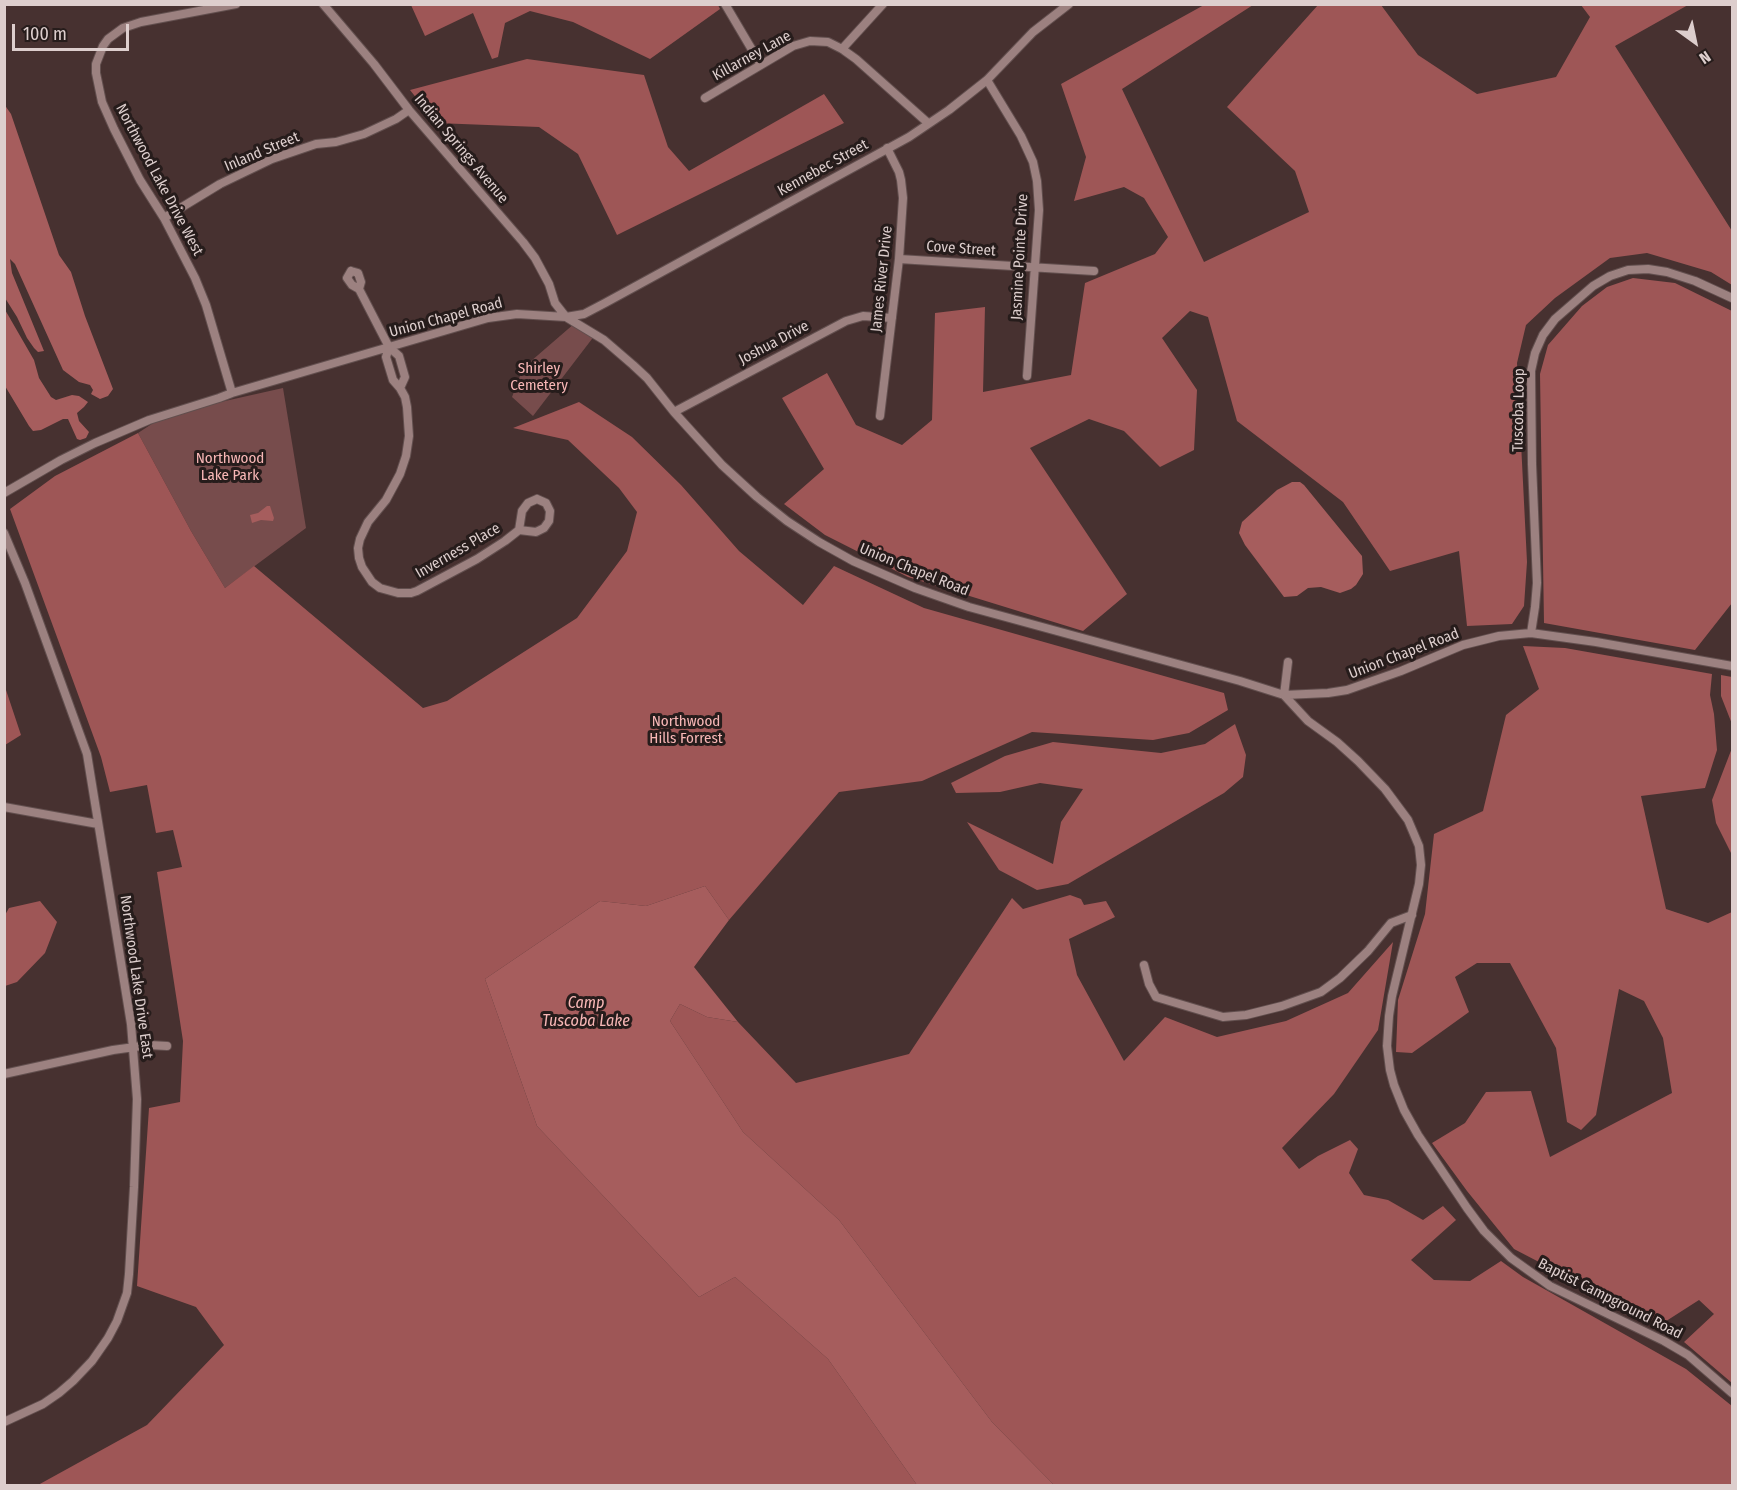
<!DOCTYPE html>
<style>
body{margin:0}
#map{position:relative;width:1737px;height:1490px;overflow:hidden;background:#473130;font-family:"Fira Sans Condensed",sans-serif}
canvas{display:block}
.frame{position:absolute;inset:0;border:6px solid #ddcecd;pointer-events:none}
.north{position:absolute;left:1665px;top:12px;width:60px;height:60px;-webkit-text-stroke:4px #261c1b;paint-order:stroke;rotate:147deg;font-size:16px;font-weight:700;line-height:24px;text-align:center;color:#ddcecd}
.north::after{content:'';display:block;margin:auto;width:21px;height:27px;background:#ddcecd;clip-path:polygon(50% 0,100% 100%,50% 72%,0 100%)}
.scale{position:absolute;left:12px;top:24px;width:117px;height:27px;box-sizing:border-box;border:3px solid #ddcecd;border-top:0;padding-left:8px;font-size:18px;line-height:21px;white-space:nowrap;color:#ddcecd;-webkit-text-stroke:4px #261c1b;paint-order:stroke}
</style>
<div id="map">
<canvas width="1737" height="1490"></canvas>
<div class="frame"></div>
<div class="north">N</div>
<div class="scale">100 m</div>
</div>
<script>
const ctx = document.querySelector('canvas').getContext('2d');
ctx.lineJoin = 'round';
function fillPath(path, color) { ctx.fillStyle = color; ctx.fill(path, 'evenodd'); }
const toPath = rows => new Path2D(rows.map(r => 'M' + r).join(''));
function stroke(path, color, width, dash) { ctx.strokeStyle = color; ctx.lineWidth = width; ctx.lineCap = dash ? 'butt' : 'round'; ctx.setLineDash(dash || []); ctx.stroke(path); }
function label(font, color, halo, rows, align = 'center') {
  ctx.font = font + ' "Fira Sans Condensed",sans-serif'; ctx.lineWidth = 6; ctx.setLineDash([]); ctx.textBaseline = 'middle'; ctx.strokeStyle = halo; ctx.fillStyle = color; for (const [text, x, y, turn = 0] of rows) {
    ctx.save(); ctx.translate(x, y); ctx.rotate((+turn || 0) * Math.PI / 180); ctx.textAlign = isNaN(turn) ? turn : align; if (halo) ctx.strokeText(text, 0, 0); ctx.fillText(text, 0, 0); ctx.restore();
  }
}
fillPath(toPath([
 [575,323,595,335,533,416,512,397,523,368],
 [283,388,306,528,225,588,191,531,138,433,167,414]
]), '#774c4c');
fillPath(toPath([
 [718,5,720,9,650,59,573,22,530,11,505,23,498,57,492,59,473,13,425,36,411,5],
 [1204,5,1253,5,1122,89,1204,262,1309,212,1295,171,1227,107,1318,5,1381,5,1418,55,1477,94,1556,77,1590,17,1581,5,1688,5,1615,46,1732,231,1732,285,1711,272,1647,253,1610,258,1555,298,1526,325,1517,363,1527,562,1524,606,1512,624,1467,626,1459,551,1390,571,1343,502,1237,421,1208,317,1190,311,1162,338,1197,390,1194,450,1160,467,1124,431,1089,419,1030,448,1127,594,1083,631,908,577,825,535,784,504,824,469,782,398,827,373,856,425,902,445,932,420,935,313,985,307,983,392,1071,375,1085,283,1155,254,1168,237,1144,198,1124,187,1074,201,1086,157,1061,84],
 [527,59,644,75,668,147,689,171,824,94,844,123,617,235,578,154,539,127,436,123,410,90],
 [1633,278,1675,283,1732,311,1732,603,1695,650,1544,623,1540,374,1548,345,1582,306,1607,287],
 [579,402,632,437,681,485,739,551,803,605,834,566,924,608,1224,693,1228,710,1189,733,1153,740,1032,732,922,781,839,792,729,920,705,886,646,906,600,901,485,979,537,1126,699,1297,735,1277,828,1359,917,1485,38,1485,147,1425,224,1345,196,1307,137,1286,149,1108,180,1102,183,1041,157,872,182,867,173,830,156,833,147,785,110,792,101,757,10,509,55,476,138,433,191,531,225,588,254,566,423,708,447,701,577,618,627,551,637,512,619,488,568,440,513,428],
 [1523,646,1565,648,1712,674,1710,695,1714,714,1717,750,1705,788,1641,796,1666,909,1708,923,1732,912,1732,1383,1684,1342,1714,1314,1699,1300,1660,1325,1514,1249,1467,1191,1432,1143,1465,1123,1486,1092,1531,1091,1550,1157,1672,1093,1663,1038,1644,1001,1619,989,1596,1115,1581,1130,1567,1122,1556,1048,1510,963,1477,963,1455,977,1469,1012,1412,1053,1396,1052,1398,1000,1425,914,1434,834,1483,811,1506,715,1539,689],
 [1721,675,1732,677,1732,724,1721,696],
 [4,684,21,735,5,745,4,745],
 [1235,724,1246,755,1243,777,1224,793,1068,884,1037,890,999,870,967,822,1053,864,1061,822,1083,789,1040,783,1000,792,956,793,951,783,1005,756,1053,742,1161,753,1205,744],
 [1732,748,1732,855,1716,823,1712,800],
 [1070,895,1081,899,1084,905,1106,901,1115,917,1069,939,1077,975,1124,1061,1165,1017,1217,1037,1286,1021,1348,993,1393,942,1378,1030,1334,1094,1282,1148,1299,1169,1318,1156,1350,1140,1358,1149,1349,1173,1364,1195,1388,1200,1423,1220,1443,1206,1456,1220,1411,1260,1434,1280,1470,1281,1501,1261,1523,1277,1686,1369,1732,1406,1732,1482,1729,1486,1054,1485,992,1422,839,1220,743,1132,670,1021,680,1004,707,1017,738,1022,796,1083,909,1054,1012,898,1023,909],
 [40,901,57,922,45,953,17,982,5,986,5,915,9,908]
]), '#9e5656');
fillPath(toPath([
 [4,104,11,114,59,255,71,272,85,316,113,389,108,396,100,399,91,394,93,390,90,385,79,382,63,370,15,264,10,259,12,273,44,351,38,352,34,348,27,338,17,317,5,298],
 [4,308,34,360,39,378,51,397,56,400,72,395,79,396,88,402,84,407,77,413,79,421,89,432,86,438,80,440,77,439,68,419,63,419,41,430,33,431,29,426,5,386],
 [1292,482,1300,482,1304,485,1362,556,1363,574,1356,585,1351,589,1340,593,1321,587,1308,588,1297,596,1284,597,1245,545,1239,533,1242,522,1277,490],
 [267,506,270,506,274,518,273,521,261,520,252,523,250,515,258,513],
 [705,886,729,920,694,967,738,1022,707,1017,680,1004,670,1021,743,1132,839,1220,992,1422,1054,1485,917,1485,828,1359,735,1277,699,1297,537,1126,485,979,600,901,646,906]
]), '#a65d5d');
const minor = toPath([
 [323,4,374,64,409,110,523,242,535,258,549,284,555,303,566,317,584,314,605,303,909,137,949,110,987,80,1033,32,1069,4],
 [725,4,761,65],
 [842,49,883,4],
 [987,80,1021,136,1033,162,1037,181,1039,210,1027,376],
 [705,98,793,46,810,41,828,42,842,49,856,59,928,123],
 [164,218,220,184,272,159,316,144,336,142,364,134,396,119,409,110],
 [899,259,1094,271],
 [351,271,358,273,361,282,359,289,352,285,347,278,351,271],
 [359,289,389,347],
 [400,388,405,377,399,356,389,347,386,357,393,380,400,388,405,397,407,407,409,436,406,456,400,474,386,500,368,522,360,539,358,548,359,558,362,567,372,582,380,588,398,593,411,593,417,591,477,559,505,541,519,530],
 [232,393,206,305,195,278,164,218,140,180,114,129,102,102,96,73,96,64,103,46,108,39,123,28,141,22,236,4],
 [674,412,846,321,863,316,892,318],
 [880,416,899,259,903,198,901,180,899,172,887,148],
 [4,493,61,460,95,443,149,420,219,398,232,393,488,318,517,314,566,317,604,340,633,365,647,378,674,412,722,465,757,497,787,521,819,542,853,561,915,588,969,607,1240,681,1284,695,1328,693,1347,690,1401,671,1463,645,1499,636,1520,634,1531,633,1596,642,1732,666],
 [537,499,546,503,550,511,549,521,544,528,536,532,519,530,522,511,528,503,537,499],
 [4,533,25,583,87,754,131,1024,137,1099,134,1187,129,1274,127,1293,117,1321,108,1338,92,1361,73,1381,59,1393,43,1404,4,1422],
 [1531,633,1535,607,1537,583,1532,464,1531,371,1535,353,1543,335,1555,319,1593,286,1610,276,1628,270,1648,269,1667,272,1695,281,1732,298],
 [1288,662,1284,695,1308,721,1337,742,1358,761,1385,789,1408,820,1419,846,1421,865,1419,884,1392,996,1389,1016,1387,1046,1390,1070,1394,1085,1404,1110,1418,1135,1467,1208,1484,1231,1511,1258,1550,1286,1664,1341,1688,1355,1732,1393],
 [4,807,98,824],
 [1144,965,1149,984,1156,997,1223,1017,1246,1015,1282,1006,1321,992,1340,978,1368,951,1391,923,1412,915],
 [4,1074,113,1050,149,1045,167,1046]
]);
stroke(minor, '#624f4e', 10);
stroke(minor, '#9c8180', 8);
label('15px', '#ddcecd', '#261c1b', [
 ["Killarney Lane",752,56,-29],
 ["Indian Springs Avenue",461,149,50],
 ["Inland Street",262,152,-23],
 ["Kennebec Street",823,168,-29],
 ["Northwood Lake Drive West",159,180,62],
 ["Cove Street",961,249,4],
 ["Jasmine Pointe Drive",1020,257,-87],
 ["James River Drive",882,279,-84],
 ["Union Chapel Road",446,318,-15],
 ["Joshua Drive",774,343,-28],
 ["Tuscoba Loop",1519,410,-89],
 ["Inverness Place",458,551,-30],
 ["Union Chapel Road",914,570,22],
 ["Union Chapel Road",1404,654,-21],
 ["Northwood Lake Drive East",136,977,82],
 ["Baptist Campground Road",1610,1299,27]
]);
label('15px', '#f8b7b6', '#261c1b', [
 ["Shirley",539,369],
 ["Cemetery",539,386],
 ["Northwood",230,459],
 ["Lake Park",230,476],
 ["Northwood",686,722],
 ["Hills Forrest",686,739]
]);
label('italic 16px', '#f8b7b6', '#261c1b', [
 ["Camp",586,1004],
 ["Tuscoba Lake",586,1022]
]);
</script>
